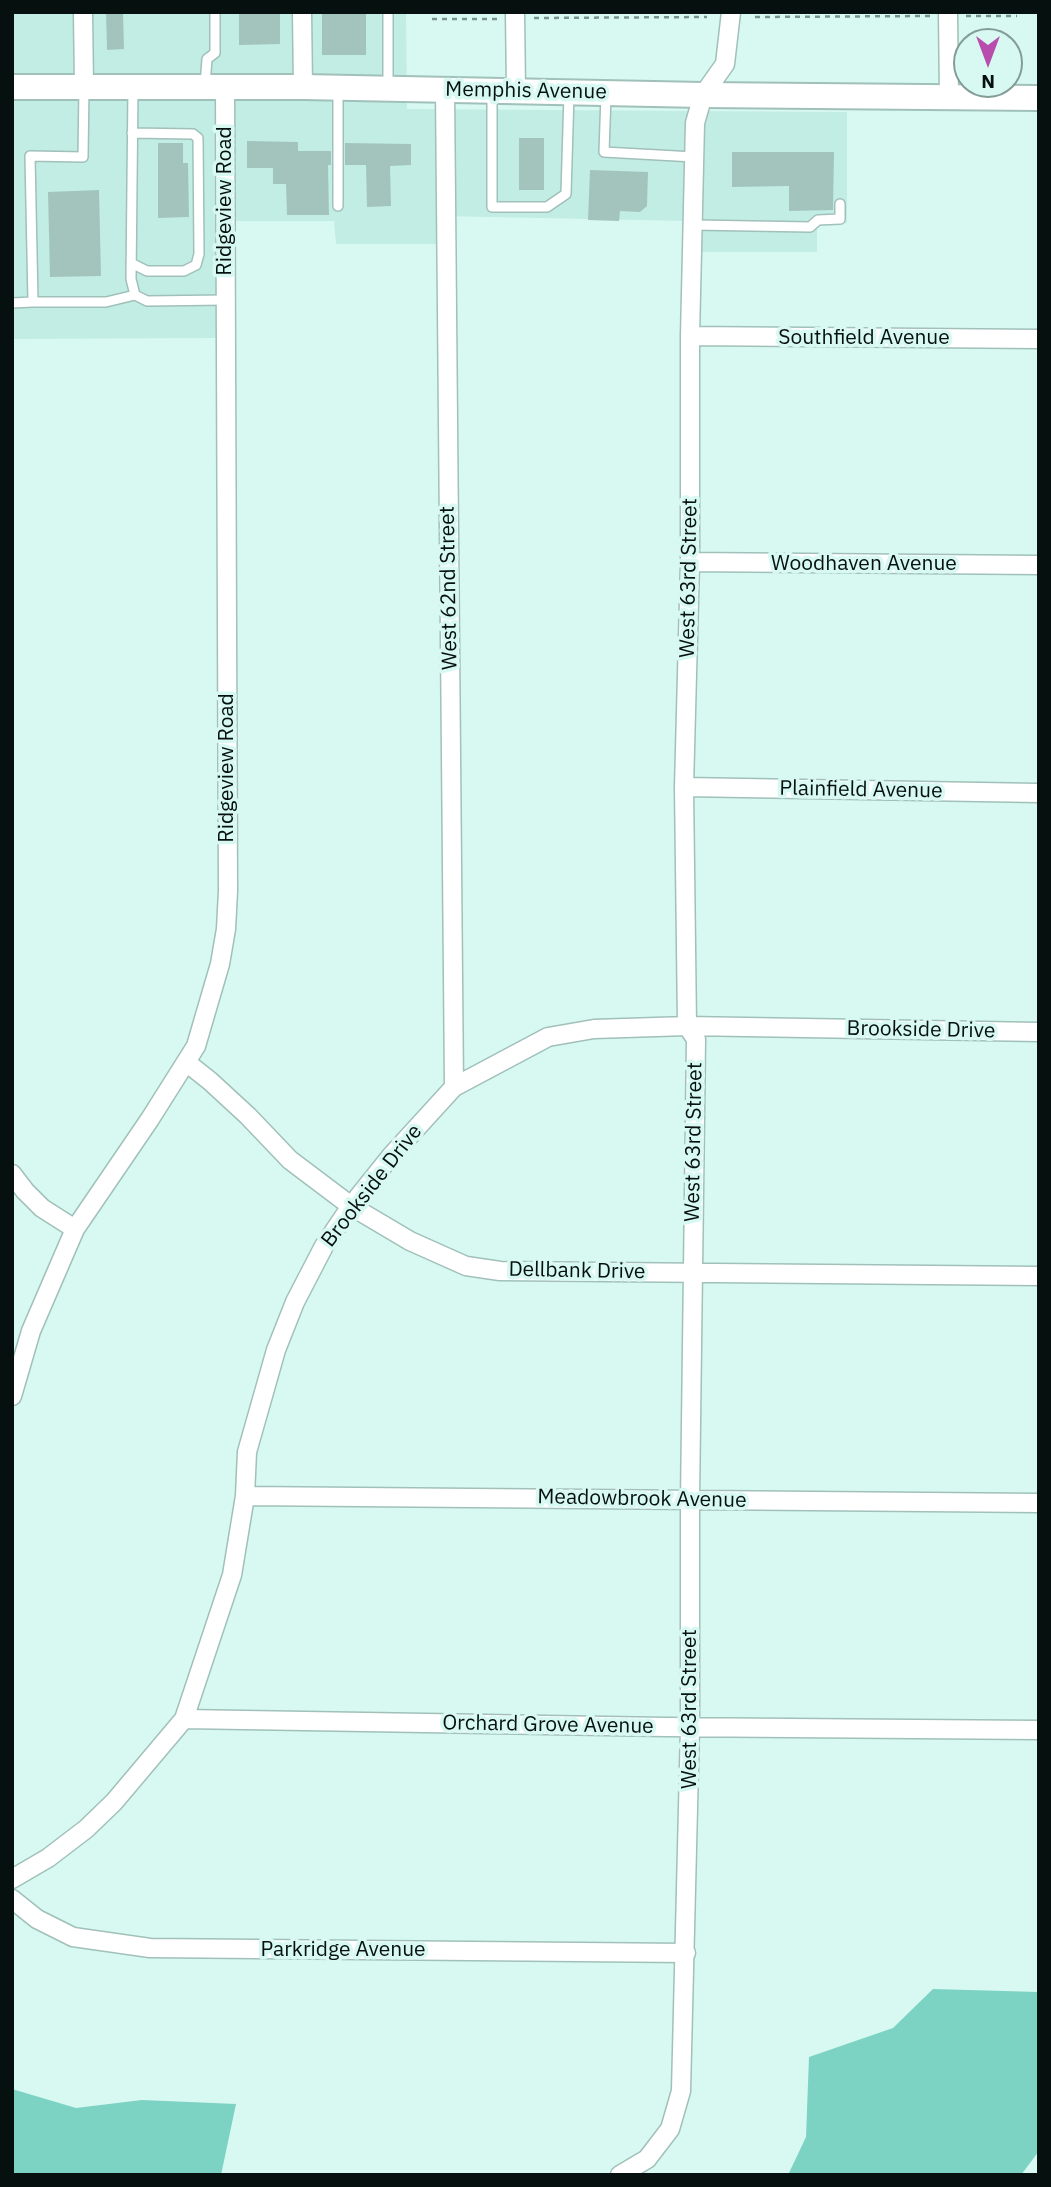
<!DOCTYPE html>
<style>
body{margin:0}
#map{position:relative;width:1051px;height:2187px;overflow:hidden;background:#d8f9f2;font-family:"IBM Plex Sans",sans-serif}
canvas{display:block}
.frame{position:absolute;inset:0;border:14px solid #06110f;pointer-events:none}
.north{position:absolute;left:953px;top:28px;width:70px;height:70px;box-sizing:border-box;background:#d8f9f2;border:2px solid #849c97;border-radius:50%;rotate:180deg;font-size:19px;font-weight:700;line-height:28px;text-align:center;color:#06110f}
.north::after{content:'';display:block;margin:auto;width:24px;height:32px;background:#b84dae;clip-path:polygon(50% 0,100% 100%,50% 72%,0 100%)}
</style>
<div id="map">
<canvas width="1051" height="2187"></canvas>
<div class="frame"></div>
<div class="north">N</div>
</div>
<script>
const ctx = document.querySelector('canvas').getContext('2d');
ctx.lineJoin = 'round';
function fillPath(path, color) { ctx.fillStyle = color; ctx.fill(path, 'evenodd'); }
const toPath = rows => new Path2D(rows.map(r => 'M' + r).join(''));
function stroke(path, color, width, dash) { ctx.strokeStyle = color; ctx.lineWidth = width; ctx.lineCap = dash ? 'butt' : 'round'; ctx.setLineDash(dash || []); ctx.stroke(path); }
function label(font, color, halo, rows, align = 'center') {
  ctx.font = font + ' "IBM Plex Sans",sans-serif'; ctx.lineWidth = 7; ctx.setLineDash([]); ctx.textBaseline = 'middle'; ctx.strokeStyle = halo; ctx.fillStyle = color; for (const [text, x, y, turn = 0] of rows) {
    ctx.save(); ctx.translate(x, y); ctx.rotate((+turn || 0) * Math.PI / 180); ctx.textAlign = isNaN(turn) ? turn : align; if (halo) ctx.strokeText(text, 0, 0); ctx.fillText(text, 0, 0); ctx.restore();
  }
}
fillPath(toPath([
 [12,12,406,12,407,109,847,112,847,223,817,224,817,252,688,252,688,221,440,216,441,244,336,244,334,221,219,221,217,338,12,339]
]), '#c2ede4');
fillPath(toPath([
 [933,1989,1039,1992,1039,2151,1021,2175,788,2175,806,2137,809,2057,893,2028],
 [12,2089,76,2108,142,2100,236,2104,221,2175,12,2175]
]), '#7cd2c3');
fillPath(toPath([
 [106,12,123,12,124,49,107,50],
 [239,12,280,12,280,44,239,45],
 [322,12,366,12,366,55,322,55],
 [519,138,544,138,544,190,519,190],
 [247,141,298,142,298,151,331,151,331,165,328,165,329,215,287,215,286,184,273,184,273,168,247,168],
 [158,143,183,143,183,163,188,163,189,217,158,218],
 [345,143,411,144,411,165,390,166,391,206,367,207,366,165,345,165],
 [732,152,834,152,833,210,789,211,789,186,732,187],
 [590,170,648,172,647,206,640,212,620,211,619,221,588,220],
 [99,190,101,276,50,277,48,192]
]), '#a3c4bd');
const lane = toPath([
 [388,12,388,86],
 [205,85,207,59,215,53,215,12],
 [133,88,131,279,135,295,147,301,226,300],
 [338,89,338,206],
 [492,92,492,207,547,207,566,194,569,94],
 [606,95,604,152,694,157],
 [694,225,810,227,818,220,840,219,840,204],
 [131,263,147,271,184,271,196,265,199,254,198,138,193,134,132,133],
 [33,302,106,302,135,295],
 [12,303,33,302,30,156,83,157,84,87]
]);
const street = toPath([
 [83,12,84,86],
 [302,12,303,87],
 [515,12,516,91],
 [948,12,949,98],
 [445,89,454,1087],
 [690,336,1039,339],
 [690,562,1039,565],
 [684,787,1039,793],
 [186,1062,210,1081,248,1116,290,1160,351,1206,410,1241,466,1266,500,1271,1039,1276],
 [12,1174,25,1191,42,1208,75,1229],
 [12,1396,31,1331,75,1229,150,1119,196,1046,220,964,226,929,228,891,225,86],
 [245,1496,1039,1503],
 [184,1719,666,1727,1039,1730],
 [12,1879,48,1858,86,1829,114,1802,184,1719,232,1575,245,1496,247,1452,276,1350,295,1302,324,1246,351,1206,391,1156,454,1087,548,1037,594,1029,687,1026,1039,1032],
 [12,1899,37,1919,73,1937,150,1948,686,1953],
 [620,2175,647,2159,670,2129,681,2091,690,1727,690,1500,696,1039,687,1026,684,787,690,562,690,336,695,123,703,95,725,64,731,12]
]);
const secondary = toPath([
 [12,87,303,87,703,95,1039,98]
]);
stroke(lane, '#a0c0b9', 12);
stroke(street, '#a0c0b9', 21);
stroke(secondary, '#a0c0b9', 28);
stroke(toPath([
 [966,16,1017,16],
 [755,17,930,16],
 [534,18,707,17],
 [432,19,497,19]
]), '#7b938e', 2.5, [5, 5]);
stroke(lane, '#fff', 9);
stroke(street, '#fff', 18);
stroke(secondary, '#fff', 24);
label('21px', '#06110f', '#d8f9f2', [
 ["Memphis Avenue",526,91,1],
 ["Ridgeview Road",225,201,-90],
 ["Southfield Avenue",864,338],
 ["Woodhaven Avenue",864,564],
 ["West 63rd Street",689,578,-89],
 ["West 62nd Street",449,588,-91],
 ["Ridgeview Road",227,768,-90],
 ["Plainfield Avenue",861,790,1],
 ["Brookside Drive",921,1030,1],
 ["West 63rd Street",694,1142,-89],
 ["Brookside Drive",372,1186,-52],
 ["Dellbank Drive",577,1271,1],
 ["Meadowbrook Avenue",642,1499,1],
 ["West 63rd Street",690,1709,-90],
 ["Orchard Grove Avenue",548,1725,1],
 ["Parkridge Avenue",343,1950]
]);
</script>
